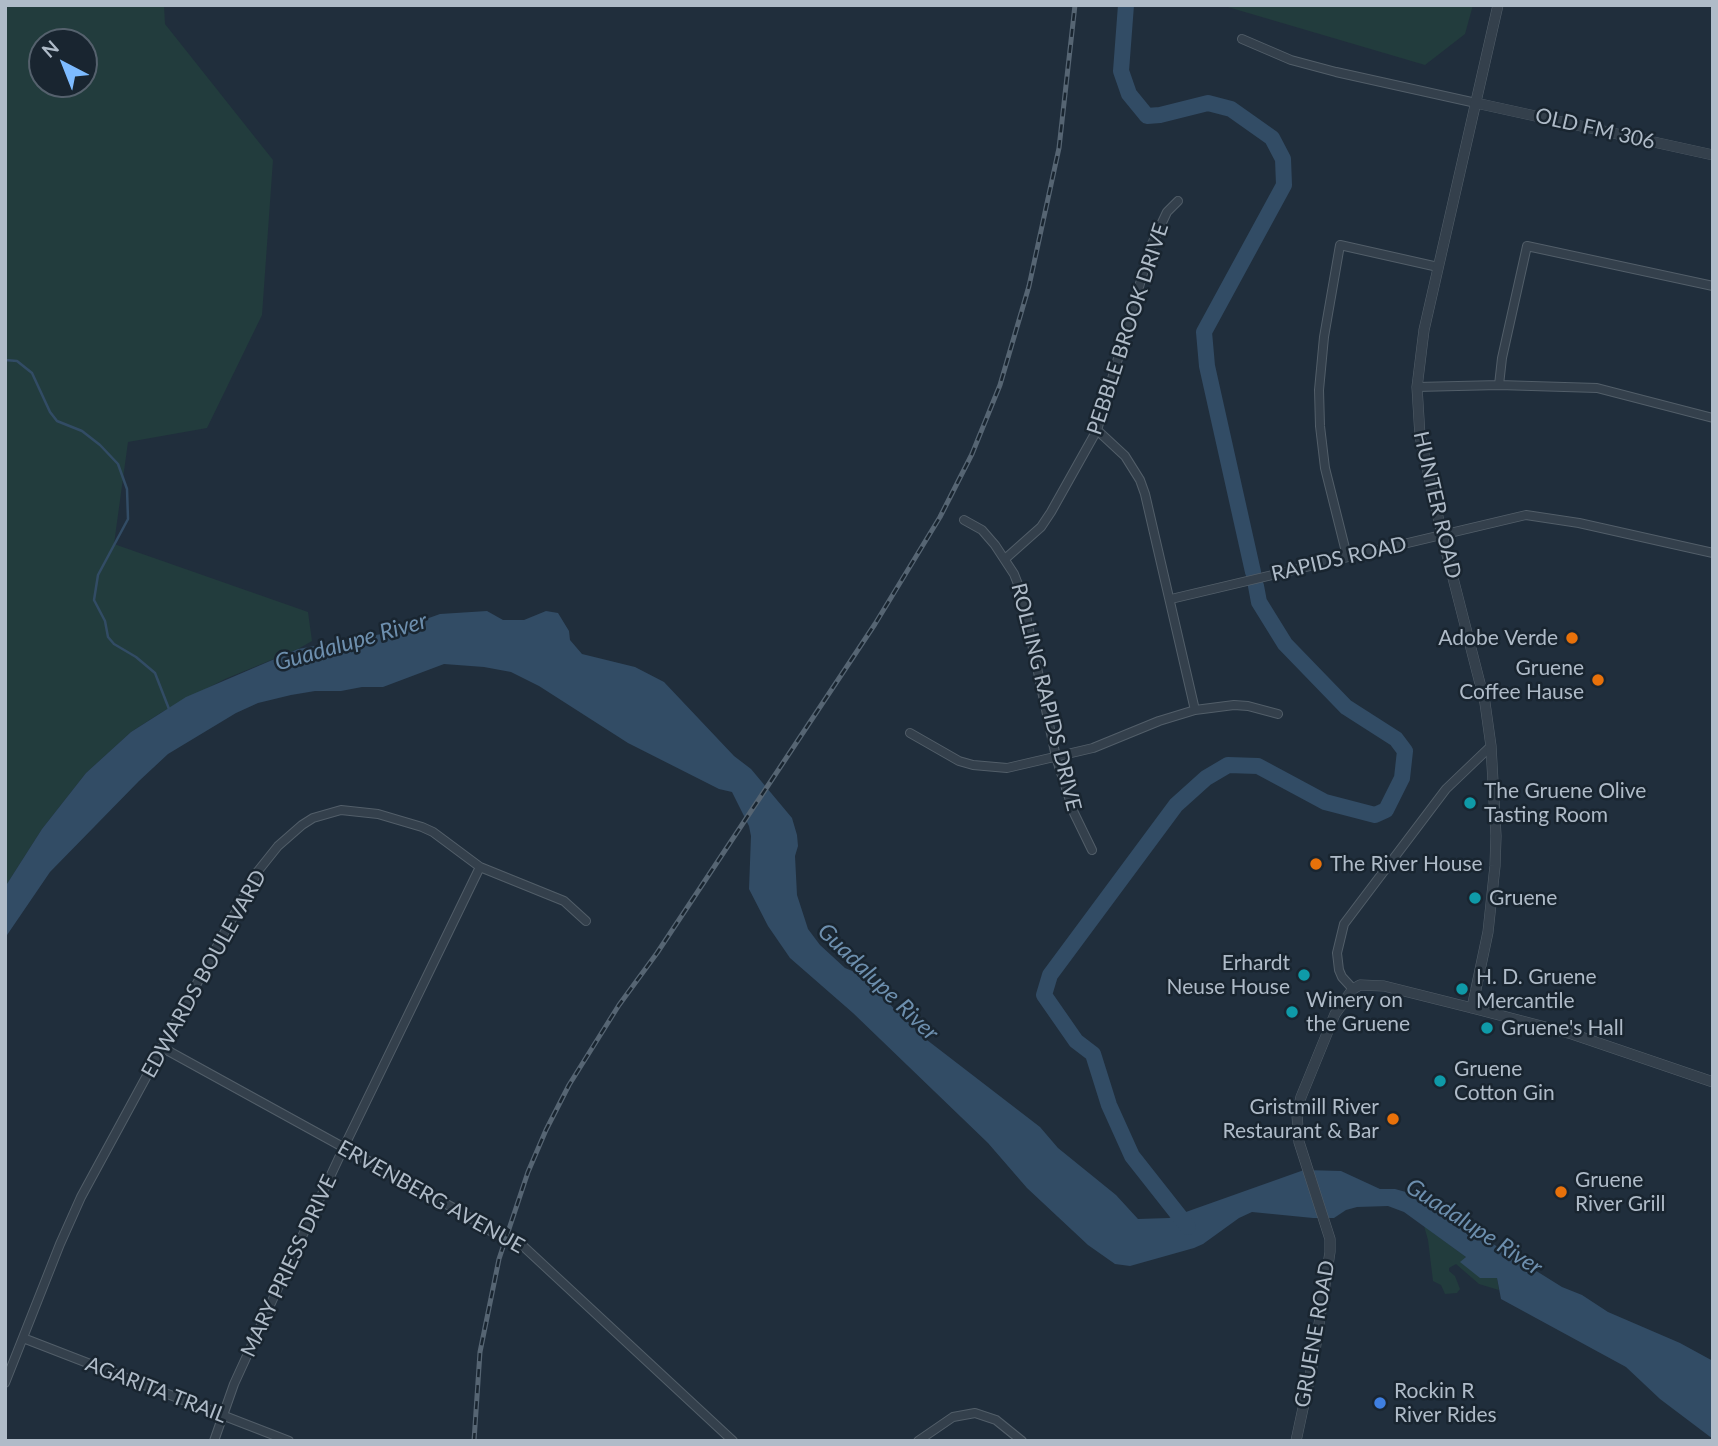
<!DOCTYPE html>
<style>
body{margin:0}
#map{position:relative;width:1718px;height:1446px;overflow:hidden;background:#202e3c;font-family:Lato,sans-serif}
canvas{display:block}
.frame{position:absolute;inset:0;border:7px solid #afbbc8;pointer-events:none}
.north{position:absolute;left:28px;top:28px;width:70px;height:70px;box-sizing:border-box;background:#192530;border:2px solid #55616d;border-radius:50%;rotate:318deg;font-size:19px;font-weight:700;line-height:28px;text-align:center;color:#afbbc8}
.north::after{content:'';display:block;margin:auto;width:24px;height:32px;background:#7dbbff;clip-path:polygon(50% 0,100% 100%,50% 72%,0 100%)}
</style>
<div id="map">
<canvas width="1718" height="1446"></canvas>
<div class="frame"></div>
<div class="north">N</div>
</div>
<script>
const ctx = document.querySelector('canvas').getContext('2d');
ctx.lineJoin = 'round';
function fillPath(path, color) { ctx.fillStyle = color; ctx.fill(path, 'evenodd'); }
const toPath = rows => new Path2D(rows.map(r => 'M' + r).join(''));
function stroke(path, color, width, dash) { ctx.strokeStyle = color; ctx.lineWidth = width; ctx.lineCap = dash ? 'butt' : 'round'; ctx.setLineDash(dash || []); ctx.stroke(path); }
function label(font, color, halo, rows, align = 'center') {
  ctx.font = font + ' Lato,sans-serif'; ctx.lineWidth = 5; ctx.setLineDash([]); ctx.textBaseline = 'middle'; ctx.strokeStyle = halo; ctx.fillStyle = color; for (const [text, x, y, turn = 0] of rows) {
    ctx.save(); ctx.translate(x, y); ctx.rotate((+turn || 0) * Math.PI / 180); ctx.textAlign = isNaN(turn) ? turn : align; if (halo) ctx.strokeText(text, 0, 0); ctx.fillText(text, 0, 0); ctx.restore();
  }
}
fillPath(toPath([
 [5,5,164,5,165,24,273,160,262,315,207,428,128,442,114,544,308,612,312,641,298,649,225,679,162,712,131,732,86,773,42,829,5,887],
 [42,42,84,42,84,84,42,84],
 [1221,5,1473,5,1465,34,1425,65],
 [1424,1226,1466,1257,1461,1262,1497,1278,1499,1290,1479,1284,1456,1264,1449,1268,1449,1271,1455,1276,1460,1289,1457,1293,1445,1294,1441,1285,1433,1281,1428,1240]
]), '#223c3d');
fillPath(toPath([
 [487,611,503,620,524,620,546,611,558,613,569,631,570,640,582,654,635,667,664,682,734,756,751,769,792,818,797,835,798,846,795,856,797,895,808,929,820,945,845,968,857,973,927,1040,1040,1127,1058,1148,1116,1195,1138,1219,1169,1218,1304,1170,1341,1171,1380,1189,1395,1189,1413,1194,1562,1287,1582,1295,1608,1312,1680,1343,1713,1361,1713,1439,1660,1399,1626,1367,1501,1299,1497,1278,1480,1278,1460,1262,1466,1257,1404,1212,1388,1206,1357,1207,1346,1210,1334,1218,1313,1218,1252,1212,1239,1218,1203,1244,1194,1248,1130,1266,1115,1264,1088,1245,1027,1188,988,1143,853,1013,790,958,768,926,749,889,751,836,749,826,732,792,719,789,628,743,539,686,511,672,484,667,444,664,383,687,362,687,341,691,315,691,291,695,258,703,236,713,168,754,139,781,50,872,5,938,5,887,42,829,86,773,131,732,186,697,298,649,387,633,440,614]
]), '#324c65');
stroke(toPath([
 [5,360,17,361,32,373,50,412,57,421,82,431,100,445,118,464,127,489,128,519,98,575,94,600,105,621,108,637,114,644,136,657,155,673,169,709]
]), '#324c65', 2.5);
stroke(toPath([
 [1126,5,1121,71,1129,94,1147,116,1160,115,1208,103,1231,109,1272,138,1283,159,1284,185,1204,332,1207,366,1253,572],
 [1188,1227,1132,1156,1109,1105,1093,1054,1076,1041,1044,995,1050,975,1176,805,1206,778,1228,765,1258,766,1325,802,1375,815,1386,810,1402,778,1405,751,1396,739,1346,707,1285,644,1259,602,1256,586]
]), '#324c65', 16);
const minor = toPath([
 [1242,39,1291,60,1336,72,1476,103],
 [1499,385,1502,358,1527,246,1713,286],
 [1417,387,1499,385,1597,388,1713,418],
 [1097,430,1125,456,1140,480,1145,494,1195,710],
 [964,520,982,530,995,545,1014,574,1021,592,1056,757,1074,813,1092,850],
 [1347,556,1325,468,1320,426,1319,390,1324,337,1340,245,1438,267],
 [1005,559,1041,527,1051,512,1097,430,1151,246,1167,212,1178,201],
 [1171,599,1526,515,1579,523,1713,553],
 [910,733,959,761,973,765,1007,768,1093,748,1159,721,1195,710,1234,705,1248,706,1278,714],
 [1353,989,1342,977,1339,970,1337,953,1344,924,1446,789,1491,746],
 [163,1048,459,1211,492,1232,523,1246,733,1441],
 [23,1338,289,1441],
 [5,1383,60,1244,81,1197,258,871,278,846,302,825,313,818,341,810,378,814,422,827,433,832,480,867,564,901,586,921],
 [214,1441,234,1384,277,1290,344,1147,480,867],
 [918,1441,953,1417,975,1413,996,1420,1022,1441]
]);
const tertiary = toPath([
 [1476,103,1713,155],
 [1472,1008,1488,932,1495,866,1496,836,1491,746,1485,703,1442,535,1420,436,1417,387,1424,330,1498,5],
 [1296,1441,1314,1357,1330,1252,1330,1239,1299,1142,1297,1115,1301,1097,1335,1014,1353,989,1360,985,1384,986,1472,1008,1572,1034,1713,1082]
]);
stroke(minor, '#525e69', 10);
stroke(tertiary, '#525e69', 11);
stroke(minor, '#34404c', 8);
stroke(tertiary, '#34404c', 10);
const rail = toPath([
 [474,1441,480,1352,499,1259,528,1172,546,1130,569,1085,619,1005,657,953,875,624,940,517,972,454,1000,385,1029,286,1059,148,1075,5]
]);
stroke(rail, '#566573', 5);
stroke(rail, '#192530', 2.5, [8]);
for (const [x, y, r, color] of [
 [1572,638,7,"#e8710a"],
 [1598,680,7,"#e8710a"],
 [1470,803,7,"#0f9aa8"],
 [1316,864,7,"#e8710a"],
 [1475,898,7,"#0f9aa8"],
 [1304,975,7,"#0f9aa8"],
 [1462,989,7,"#0f9aa8"],
 [1292,1012,7,"#0f9aa8"],
 [1487,1028,7,"#0f9aa8"],
 [1440,1081,7,"#0f9aa8"],
 [1393,1119,7,"#e8710a"],
 [1561,1192,7,"#e8710a"],
 [1380,1403,7,"#3f7fe0"]
]) { const dot = new Path2D(); dot.arc(x, y, r, 0, 2 * Math.PI); ctx.fillStyle = color; ctx.fill(dot); stroke(dot, '#192530', 2.5); }
label('21px', '#afbbc8', '#192530', [
 ["OLD FM 306",1595,129,13],
 ["PEBBLE BROOK DRIVE",1128,329,-72],
 ["HUNTER ROAD",1437,505,77],
 ["RAPIDS ROAD",1339,559,-13],
 ["ROLLING RAPIDS DRIVE",1046,697,76],
 ["EDWARDS BOULEVARD",204,974,-61],
 ["ERVENBERG AVENUE",431,1197,29],
 ["MARY PRIESS DRIVE",289,1266,-65],
 ["GRUENE ROAD",1315,1334,-80],
 ["AGARITA TRAIL",156,1390,21]
]);
label('21px', '#afbbc8', '#192530', [
 ["Adobe Verde",1558,638,"right"],
 ["Gruene",1584,668,"right"],
 ["Coffee Hause",1584,692,"right"],
 ["The Gruene Olive",1484,791],
 ["Tasting Room",1484,815],
 ["The River House",1330,864],
 ["Gruene",1489,898],
 ["Erhardt",1290,963,"right"],
 ["Neuse House",1290,987,"right"],
 ["H. D. Gruene",1476,977],
 ["Mercantile",1476,1001],
 ["Winery on",1306,1000],
 ["the Gruene",1306,1024],
 ["Gruene's Hall",1501,1028],
 ["Gruene",1454,1069],
 ["Cotton Gin",1454,1093],
 ["Gristmill River",1379,1107,"right"],
 ["Restaurant & Bar",1379,1131,"right"],
 ["Gruene",1575,1180],
 ["River Grill",1575,1204],
 ["Rockin R",1394,1391],
 ["River Rides",1394,1415]
], 'left');
label('italic 23px', '#6d8fae', '#192530', [
 ["Guadalupe River",351,642,-16],
 ["Guadalupe River",878,982,44],
 ["Guadalupe River",1474,1227,33]
]);
</script>
